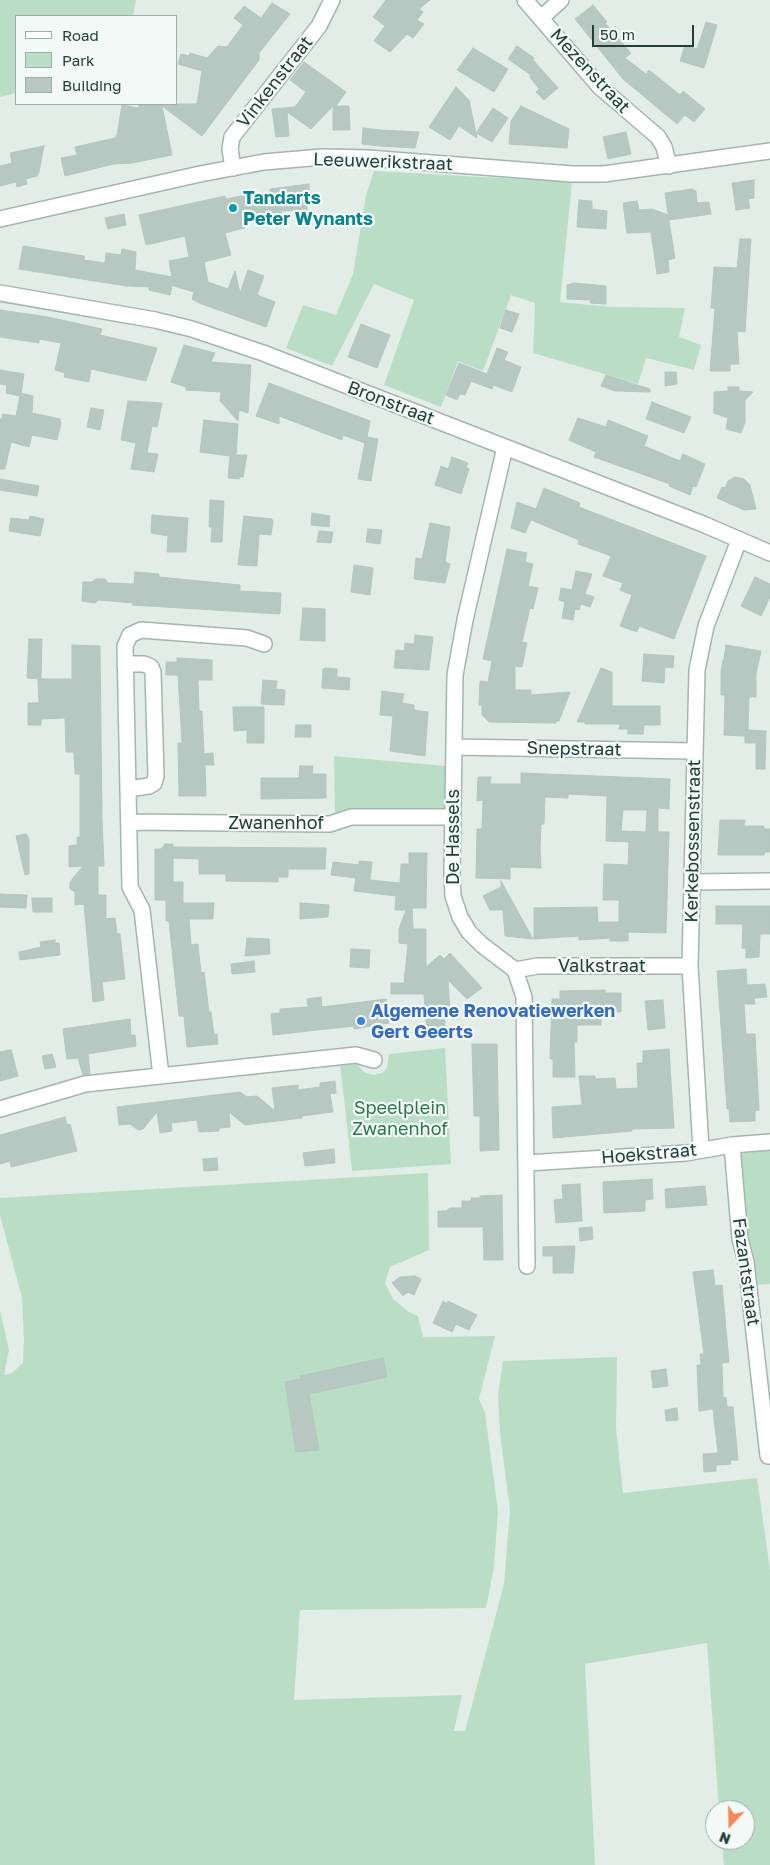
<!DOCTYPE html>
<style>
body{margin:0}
#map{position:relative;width:770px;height:1865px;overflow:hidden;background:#e2ede8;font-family:"Golos Text",sans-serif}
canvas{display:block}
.legend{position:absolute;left:15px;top:15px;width:162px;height:90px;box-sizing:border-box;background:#f2f9f6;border:1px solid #9eaeaa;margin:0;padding:6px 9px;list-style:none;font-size:15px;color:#213e38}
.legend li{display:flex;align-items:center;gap:10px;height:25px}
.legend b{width:25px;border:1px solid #9eaeaa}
.north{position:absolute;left:705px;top:1800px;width:50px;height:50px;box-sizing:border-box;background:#f2f9f6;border:1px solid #9eaeaa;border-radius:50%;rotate:201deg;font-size:14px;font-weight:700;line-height:20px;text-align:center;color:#213e38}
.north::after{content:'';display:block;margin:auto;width:18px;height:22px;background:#f78555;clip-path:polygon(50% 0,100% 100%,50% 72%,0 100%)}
.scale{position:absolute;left:592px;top:25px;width:102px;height:22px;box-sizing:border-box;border:2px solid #213e38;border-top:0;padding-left:6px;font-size:15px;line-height:18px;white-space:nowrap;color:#213e38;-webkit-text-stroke:4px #f2f9f6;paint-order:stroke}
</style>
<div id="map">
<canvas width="770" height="1865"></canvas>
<ul class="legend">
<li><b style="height:6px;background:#fff"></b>Road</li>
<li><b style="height:14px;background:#badec5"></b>Park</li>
<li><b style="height:14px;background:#b7c7c1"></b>Building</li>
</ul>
<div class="north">N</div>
<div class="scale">50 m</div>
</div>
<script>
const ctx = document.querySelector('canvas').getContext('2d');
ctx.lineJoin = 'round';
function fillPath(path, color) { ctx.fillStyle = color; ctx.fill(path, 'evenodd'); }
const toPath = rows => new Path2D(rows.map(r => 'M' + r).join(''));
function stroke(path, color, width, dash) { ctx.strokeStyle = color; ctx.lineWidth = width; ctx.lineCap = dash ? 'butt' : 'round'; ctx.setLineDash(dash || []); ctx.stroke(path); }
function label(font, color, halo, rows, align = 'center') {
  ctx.font = font + ' "Golos Text",sans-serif'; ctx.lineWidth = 4.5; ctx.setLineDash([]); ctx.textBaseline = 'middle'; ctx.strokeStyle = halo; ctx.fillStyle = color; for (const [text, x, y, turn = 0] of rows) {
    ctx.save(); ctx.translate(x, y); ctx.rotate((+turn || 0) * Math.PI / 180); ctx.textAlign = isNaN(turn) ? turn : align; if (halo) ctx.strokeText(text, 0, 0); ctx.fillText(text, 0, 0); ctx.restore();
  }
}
fillPath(toPath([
 [0,0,136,0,133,16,16,16,16,93,0,97],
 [374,171,572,182,560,302,610,307,685,308,679,337,701,345,694,370,646,358,638,384,533,353,535,303,511,295,483,371,458,361,441,407,384,385,414,300,374,284,332,366,286,348,303,305,336,315,353,274,366,195],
 [334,756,446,766,446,811,351,809,335,814],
 [445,1048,451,1164,352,1171,340,1063,355,1062,364,1072,373,1075,382,1073,387,1068,389,1054],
 [770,1150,770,1284,753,1285,738,1152],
 [428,1173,429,1250,390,1267,385,1283,393,1299,409,1312,418,1316,423,1337,495,1336,479,1399,485,1413,498,1511,494,1567,486,1608,300,1610,294,1700,462,1695,454,1731,465,1731,504,1584,510,1510,500,1433,498,1395,503,1361,617,1357,616,1428,623,1493,757,1478,770,1570,770,1865,724,1865,722,1840,745,1840,745,1810,719,1810,707,1643,585,1664,595,1865,0,1865,0,1310,9,1350,4,1375,12,1373,23,1363,24,1340,22,1298,0,1215,0,1198]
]), '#badec5');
const building = toPath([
 [386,0,430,0,419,9,423,12,417,20,424,24,413,38,407,34,390,52,374,41,385,26,373,17,386,0],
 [272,3,290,14,259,53,259,60,202,136,162,106,172,155,132,163,114,164,65,176,61,158,77,155,75,147,115,138,117,135,122,105,139,108,139,104,197,104,202,71,178,64,181,54,189,56,190,53,207,58,218,46,227,47,243,25,234,18,244,6,261,18,272,3],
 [593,5,607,22,605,23,631,53,625,58,646,74,649,70,680,95,683,91,705,109,694,122,685,115,677,124,623,79,575,19,593,5],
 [706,22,717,25,704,68,680,61,685,45,697,49,706,22],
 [517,46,534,58,533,60,558,88,544,100,536,92,539,89,530,77,531,75,508,59,517,46],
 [473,48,508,69,494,92,457,70,473,48],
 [304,62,346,92,336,106,349,106,350,130,333,130,333,106,311,129,287,112,289,136,276,137,272,109,295,107,306,92,290,80,304,62],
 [456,87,469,100,477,138,459,126,450,140,429,127,456,87],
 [521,106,569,129,567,148,509,144,511,121,521,106],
 [493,108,508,118,492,142,476,133,493,108],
 [363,128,380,130,419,132,415,148,380,146,362,144,363,128],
 [626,132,631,154,608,159,603,137,626,132],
 [44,146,39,172,37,176,26,179,27,184,17,187,16,182,0,186,0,166,12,163,10,153,44,146],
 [754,180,754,198,748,199,750,208,736,210,732,183,754,180],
 [309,184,310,203,307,204,307,210,281,211,282,217,243,221,245,228,225,233,231,255,204,262,208,282,228,289,235,271,240,293,248,270,264,276,257,295,275,302,266,327,199,303,192,299,194,292,174,286,173,282,170,295,149,290,149,287,126,286,19,269,23,246,84,256,84,260,105,263,106,253,121,255,122,249,136,252,135,270,172,277,169,261,189,257,185,236,146,245,139,215,225,196,226,199,245,195,246,198,270,195,270,189,309,184],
 [692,189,696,191,697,203,709,202,711,214,669,220,665,193,692,189],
 [579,200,592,201,592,209,607,211,606,229,577,227,579,200],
 [637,201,639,210,652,209,668,215,675,258,668,260,669,272,657,274,651,232,627,233,623,203,637,201],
 [124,214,126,225,108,229,105,218,124,214],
 [740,239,751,239,745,332,737,331,739,364,730,364,730,371,710,371,715,308,711,308,714,267,737,268,740,239],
 [574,283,606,286,606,304,590,303,591,300,567,299,567,285,574,283],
 [0,310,48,317,102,329,100,335,157,348,146,381,91,369,89,382,64,377,65,373,55,370,61,343,39,339,39,343,0,337,0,310],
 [506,310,519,314,512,332,500,328,506,310],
 [361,324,390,335,377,368,348,357,361,324],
 [184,345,215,353,211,362,251,365,248,413,239,410,238,421,220,401,221,392,186,390,186,387,171,382,184,345],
 [497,348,508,352,504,360,521,367,512,392,493,385,492,389,471,381,465,395,460,394,457,400,446,395,459,363,487,374,497,348],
 [0,370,24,374,21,393,33,396,32,413,60,419,61,424,57,440,32,435,29,447,11,442,5,469,0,469,0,419,2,419,3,414,16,416,20,396,6,393,7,385,0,384,0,370],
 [665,372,676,372,677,384,665,386,665,372],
 [606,375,650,389,650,392,615,391,601,386,606,375],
 [269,383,370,421,367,437,378,439,371,481,358,479,365,443,343,435,342,440,279,416,279,424,256,416,269,383],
 [728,387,739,387,739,391,753,392,745,400,745,422,741,433,726,429,728,418,714,413,714,392,728,391,728,387],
 [128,401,162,403,157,427,152,426,147,453,158,454,154,472,131,469,136,443,121,440,128,401],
 [652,402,691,417,684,433,646,419,652,402],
 [91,408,104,410,100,430,87,427,91,408],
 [578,418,606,427,608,420,648,436,644,446,680,461,683,454,705,464,696,487,693,486,690,495,669,486,670,484,594,457,596,452,569,440,578,418],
 [204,420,238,424,236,455,247,455,243,477,240,477,239,479,228,478,230,456,200,452,204,420],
 [452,457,468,463,466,467,469,469,461,494,435,485,441,466,448,469,452,457],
 [735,477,744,479,750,485,756,509,744,510,717,498,722,487,725,488,728,481,735,477],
 [0,479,39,486,37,496,0,490,0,479],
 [544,488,580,503,579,507,706,556,674,639,639,626,637,632,620,626,632,595,620,590,623,583,603,576,611,556,578,544,579,540,531,520,525,533,511,528,517,502,536,509,544,488],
 [210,500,224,501,222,542,211,542,212,527,209,527,210,500],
 [312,513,330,516,329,527,311,525,312,513],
 [152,515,188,518,186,552,167,552,168,536,151,533,152,515],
 [30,516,44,519,40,536,9,531,11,518,29,520,30,516],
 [244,516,272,519,273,522,271,535,259,534,257,566,238,565,244,516],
 [430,523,450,527,445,562,450,564,445,583,414,579,416,558,422,559,430,523],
 [368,529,382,530,380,544,366,542,368,529],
 [319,531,333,532,331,543,317,542,319,531],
 [507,549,527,553,525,562,533,564,528,586,538,588,533,609,530,608,522,642,527,643,522,667,515,666,515,690,531,690,531,695,570,692,559,721,556,721,556,723,489,722,482,715,482,705,479,705,480,681,488,682,492,661,483,659,507,549],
 [354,565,373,568,370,595,351,592,354,565],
 [576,571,592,574,585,594,594,597,590,607,581,604,579,610,575,609,573,620,562,618,565,602,559,600,561,588,572,590,576,571],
 [135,572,159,574,159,577,240,585,240,591,281,593,280,614,132,605,133,603,111,601,98,600,95,603,82,601,83,582,92,582,96,579,105,579,108,583,134,584,135,572],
 [755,577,770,584,770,597,761,616,741,606,755,577],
 [303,608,325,609,325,641,300,640,303,608],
 [415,635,433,637,429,670,394,668,396,650,404,651,405,643,414,644,415,635],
 [29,639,42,639,41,679,27,678,29,639],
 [72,645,100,646,102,820,104,866,98,866,98,895,106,895,106,919,115,918,117,934,120,934,125,979,102,982,104,1000,93,1002,84,904,75,905,75,892,70,889,70,882,83,866,69,867,69,846,77,845,77,837,80,837,80,774,75,774,74,752,66,752,65,718,41,719,41,725,28,725,28,703,39,703,38,679,72,679,72,645],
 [726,645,761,651,756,674,756,697,749,697,748,730,766,731,765,769,756,769,756,743,745,743,745,736,724,735,725,695,721,695,721,672,723,660,729,661,724,659,726,645],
 [644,654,674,656,673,668,665,667,664,683,642,681,644,654],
 [177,658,212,660,212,680,198,680,199,711,202,711,204,754,213,753,214,765,205,765,206,796,179,796,178,743,182,743,178,675,166,675,166,662,177,662,177,658],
 [326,668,337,669,337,677,350,678,349,690,322,688,323,669,326,668],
 [601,668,612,672,612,706,660,706,660,725,644,725,643,734,628,734,628,729,619,729,620,724,585,724,585,722,577,722,601,668],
 [263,680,277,681,276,689,285,690,284,705,261,704,263,680],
 [382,691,404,694,402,703,414,705,414,710,428,712,425,756,390,751,393,716,380,715,382,691],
 [233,707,264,707,264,743,247,743,247,730,234,731,233,707],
 [296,725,311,725,311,737,295,737,296,725],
 [300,766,313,766,312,774,326,774,326,798,261,799,261,778,299,778,300,766],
 [521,773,670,779,669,809,658,808,658,832,669,832,666,933,628,932,628,941,610,941,610,938,579,940,579,936,534,939,534,908,597,907,598,922,619,922,619,900,603,900,604,864,628,865,629,842,606,841,607,796,568,794,568,798,545,797,544,824,541,824,540,848,541,868,510,867,510,879,476,878,477,829,482,829,483,800,477,801,478,777,491,777,490,784,521,784,521,773],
 [623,810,647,810,646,832,621,831,623,810],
 [720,820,745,820,744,826,764,826,764,829,770,829,770,852,765,852,764,855,718,855,720,820],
 [26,834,29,839,29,874,25,875,16,836,26,834],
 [165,844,173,844,173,847,326,848,325,869,288,869,288,877,278,877,278,882,226,881,226,874,199,874,199,859,173,858,173,882,183,882,183,903,214,903,213,919,189,919,191,945,198,944,201,973,204,972,209,1012,211,1012,214,1034,217,1034,218,1044,187,1047,184,1016,179,1016,169,921,166,921,166,900,155,900,155,849,161,849,165,844],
 [409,853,427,853,426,908,412,908,413,929,426,929,426,967,440,955,444,959,450,953,482,988,467,999,448,980,450,1012,444,1013,446,1037,427,1033,424,994,391,994,391,983,404,983,408,944,399,943,399,929,406,910,395,910,396,896,354,891,356,878,331,875,333,862,359,865,359,861,372,862,370,880,400,883,401,864,409,864,409,853],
 [501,881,533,939,505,936,503,910,490,910,483,896,501,887,501,881],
 [0,894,27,895,26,908,0,907,0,894],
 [32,898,52,898,52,912,33,912,32,898],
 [300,903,329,905,328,917,300,919,300,903],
 [716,906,770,906,770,934,760,934,759,957,746,958,746,948,742,948,743,924,716,924,716,906],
 [247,938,269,939,270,954,245,956,247,938],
 [55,940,55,943,59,943,60,955,20,960,19,952,41,947,40,942,55,940],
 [351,949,370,950,369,968,350,967,351,949],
 [254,961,255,972,232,974,231,964,254,961],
 [746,969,747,985,765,984,767,997,754,998,755,1004,744,1004,746,1034,755,1034,759,1110,755,1111,755,1121,730,1122,729,1109,727,1109,717,971,746,969],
 [605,990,605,993,621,993,621,1012,601,1012,601,1025,577,1025,577,1042,574,1042,575,1077,553,1077,553,1059,550,1059,552,999,560,999,560,991,605,990],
 [321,997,322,1007,386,999,389,1023,354,1029,354,1026,273,1035,271,1014,280,1013,280,1009,308,1007,307,999,321,997],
 [663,1000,665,1028,648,1030,645,1001,663,1000],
 [130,1019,131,1035,135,1035,136,1046,88,1054,90,1074,83,1075,78,1058,67,1059,63,1029,130,1019],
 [472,1044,497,1044,499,1150,480,1151,480,1116,474,1116,472,1044],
 [669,1049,674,1128,632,1129,632,1131,553,1138,552,1107,582,1105,579,1076,595,1076,595,1079,615,1078,616,1089,638,1088,637,1063,643,1063,643,1051,669,1049],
 [11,1050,18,1076,0,1081,0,1052,11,1050],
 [52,1054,56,1067,45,1069,42,1056,52,1054],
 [335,1081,336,1093,330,1094,333,1112,302,1116,302,1118,245,1125,229,1112,230,1127,219,1128,219,1131,199,1132,197,1120,171,1123,172,1131,160,1133,157,1112,143,1129,138,1130,130,1124,119,1125,117,1107,240,1092,247,1097,257,1096,275,1111,272,1088,298,1085,298,1090,320,1087,320,1083,335,1081],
 [65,1117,67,1125,70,1124,77,1151,11,1167,10,1161,0,1164,0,1135,65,1117],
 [334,1149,335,1163,305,1166,303,1153,334,1149],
 [217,1158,218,1170,204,1171,203,1159,217,1158],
 [652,1179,653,1199,645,1200,645,1211,604,1213,603,1182,652,1179],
 [580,1184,582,1221,556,1223,554,1200,563,1199,562,1185,580,1184],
 [705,1186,707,1205,666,1208,665,1189,705,1186],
 [502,1195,503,1260,484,1260,483,1227,438,1227,438,1211,446,1211,450,1208,462,1208,462,1201,471,1201,471,1198,480,1198,480,1196,502,1195],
 [592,1227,593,1239,580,1241,579,1228,592,1227],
 [569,1246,575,1246,573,1273,553,1273,553,1256,543,1256,543,1247,569,1246],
 [713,1270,715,1286,722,1285,729,1362,722,1363,723,1398,726,1397,727,1407,733,1407,738,1460,730,1460,731,1464,716,1465,716,1471,704,1472,703,1454,718,1453,713,1409,699,1411,697,1365,701,1365,700,1354,704,1354,693,1272,713,1270],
 [415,1276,421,1279,414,1295,408,1292,403,1296,392,1283,400,1277,415,1276],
 [443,1301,447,1304,448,1301,477,1315,469,1330,456,1324,452,1332,433,1323,443,1301],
 [383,1358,387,1377,309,1394,319,1450,296,1452,285,1382,301,1379,300,1376,383,1358],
 [666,1369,668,1386,653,1388,651,1371,666,1369],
 [677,1408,678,1420,666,1421,665,1410,677,1408]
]);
fillPath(building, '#b7c7c1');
stroke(building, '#b4c6c0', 1);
const minor = toPath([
 [525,0,600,87,658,137,664,147,669,166],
 [541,18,561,0],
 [233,168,230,149,232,137,319,26,332,0],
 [0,219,200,174,264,162,322,157,368,158,572,174,604,174,770,151],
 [0,293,155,320,192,329,263,353,703,524,770,553],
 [505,447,465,620,455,675,452,874,453,896,460,917,469,932,482,945,515,970,524,997,527,1266],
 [125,664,144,664,151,667,153,672,156,776,154,783,149,786,128,789],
 [454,747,694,751],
 [129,822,330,824,351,817,452,817],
 [693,882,770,881],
 [515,970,538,966,690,966],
 [161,1076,142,910,130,887,125,646,130,635,141,630,247,638,264,644],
 [0,1109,85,1084,356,1055,374,1060],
 [732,1145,740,1239,746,1262,768,1456,770,1456],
 [701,1149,690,966,697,670,706,626,739,540],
 [527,1163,686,1153,732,1145,770,1142]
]);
stroke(minor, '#a4b5b0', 18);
stroke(minor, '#fff', 15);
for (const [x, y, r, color] of [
 [233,208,5,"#0f9aa8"],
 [361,1021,5,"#3f7fe0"]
]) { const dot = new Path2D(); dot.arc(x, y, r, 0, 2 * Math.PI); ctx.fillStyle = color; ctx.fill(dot); stroke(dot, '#f2f9f6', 2); }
label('18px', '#213e38', '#f2f9f6', [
 ["Mezenstraat",590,71,47],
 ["Vinkenstraat",275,82,-52],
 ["Leeuwerikstraat",383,162,2],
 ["Bronstraat",391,403,21],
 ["Snepstraat",574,749,1],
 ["Zwanenhof",276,823],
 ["De Hassels",453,837,-90],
 ["Kerkebossenstraat",693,841,-89],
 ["Valkstraat",602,966],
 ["Hoekstraat",649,1154,-5],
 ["Fazantstraat",746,1272,82]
]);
label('bold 18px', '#0d838f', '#f2f9f6', [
 ["Tandarts",243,198],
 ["Peter Wynants",243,219]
], 'left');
label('bold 18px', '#366cbe', '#f2f9f6', [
 ["Algemene Renovatiewerken",371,1011],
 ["Gert Geerts",371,1032]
], 'left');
label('18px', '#2a774b', '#f2f9f6', [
 ["Speelplein",400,1108],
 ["Zwanenhof",400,1129]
]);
</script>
